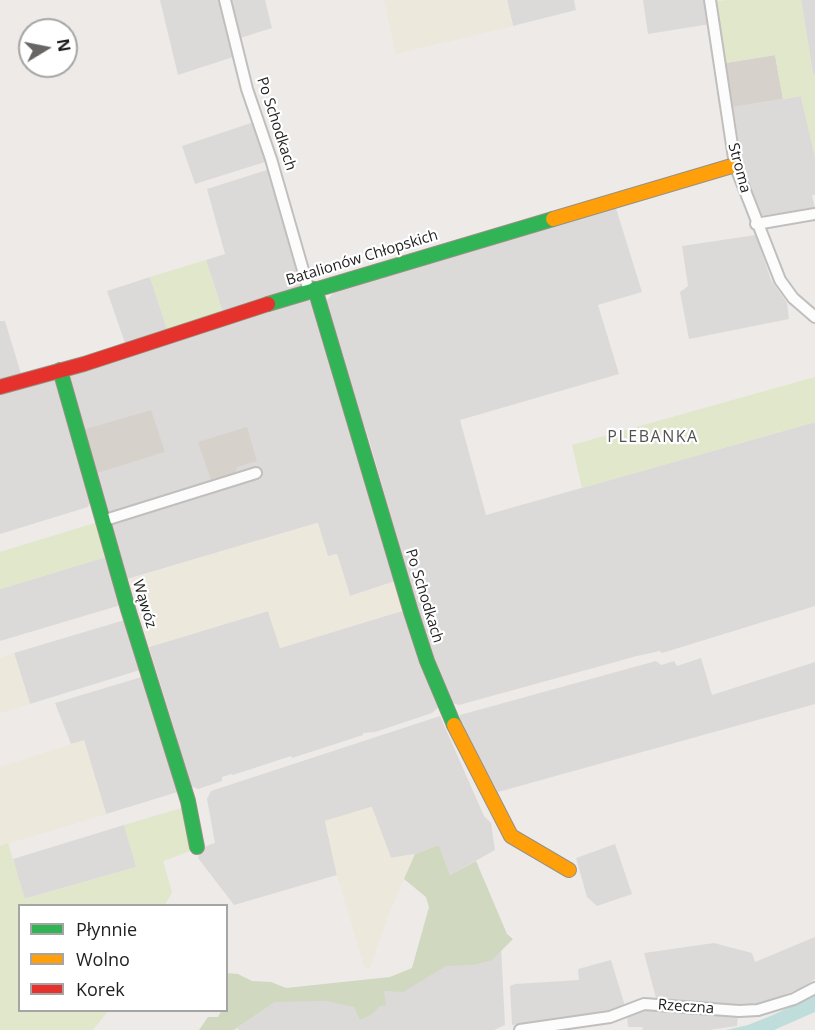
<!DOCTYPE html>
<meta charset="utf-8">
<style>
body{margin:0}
#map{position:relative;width:815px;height:1030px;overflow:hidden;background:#edeae8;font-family:"Open Sans",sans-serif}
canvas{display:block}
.legend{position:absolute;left:18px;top:904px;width:210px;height:108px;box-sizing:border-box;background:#fff;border:2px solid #a5a5a5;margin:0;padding:8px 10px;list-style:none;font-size:18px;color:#1f1f1f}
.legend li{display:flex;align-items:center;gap:12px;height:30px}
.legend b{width:30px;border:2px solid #a5a5a5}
.north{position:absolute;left:18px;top:18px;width:60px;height:60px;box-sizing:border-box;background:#fff;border:2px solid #a5a5a5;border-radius:50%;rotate:80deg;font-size:16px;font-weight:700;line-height:24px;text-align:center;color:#1f1f1f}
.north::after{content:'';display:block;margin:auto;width:21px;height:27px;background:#676665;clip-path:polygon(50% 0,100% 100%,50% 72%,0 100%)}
</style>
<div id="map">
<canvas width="815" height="1030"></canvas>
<ul class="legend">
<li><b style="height:8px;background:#30b455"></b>Płynnie</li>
<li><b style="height:8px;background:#ff9f0a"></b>Wolno</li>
<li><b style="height:8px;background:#e5322d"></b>Korek</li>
</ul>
<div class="north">N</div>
</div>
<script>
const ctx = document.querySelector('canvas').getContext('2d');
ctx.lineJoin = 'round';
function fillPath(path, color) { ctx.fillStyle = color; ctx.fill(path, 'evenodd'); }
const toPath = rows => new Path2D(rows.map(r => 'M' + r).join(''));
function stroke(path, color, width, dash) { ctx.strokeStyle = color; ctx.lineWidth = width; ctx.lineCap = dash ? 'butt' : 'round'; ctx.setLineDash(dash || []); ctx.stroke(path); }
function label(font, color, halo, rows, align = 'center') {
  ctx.font = font + ' "Open Sans",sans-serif'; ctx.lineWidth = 4.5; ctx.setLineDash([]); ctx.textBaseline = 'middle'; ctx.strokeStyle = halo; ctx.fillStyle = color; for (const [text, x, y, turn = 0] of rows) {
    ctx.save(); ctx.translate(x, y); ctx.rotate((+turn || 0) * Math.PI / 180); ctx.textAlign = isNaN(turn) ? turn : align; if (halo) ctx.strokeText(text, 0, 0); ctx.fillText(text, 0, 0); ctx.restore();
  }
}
fillPath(toPath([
 [160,0,220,0,223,16,229,27,236,56,178,75],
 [231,0,265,0,272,28,240,38],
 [507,0,574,0,576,10,513,26],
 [643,0,707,0,710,24,648,34],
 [801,0,815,0,815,74,813,75],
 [801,96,815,157,815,195,812,195,815,209,757,216,744,178,733,107],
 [254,122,268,161,195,184,182,146],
 [270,169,301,281,299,289,223,313,206,260,225,254,207,189],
 [615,205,642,292,598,305,619,374,460,420,486,515,815,422,815,606,662,653,660,651,637,656,459,705,449,702,419,614,370,443,326,310,327,300,336,290],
 [756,235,771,280,787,303,789,319,689,339,680,292,688,286,682,246],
 [150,277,168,332,126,346,107,291],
 [310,294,396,581,350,596,337,554,328,557,317,523,127,579,92,475,164,452,79,431,65,382,70,373],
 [0,321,5,321,22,377,0,384],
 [54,378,92,499,88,507,0,534,0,392],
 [109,556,124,604,0,641,0,589],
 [405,610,440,706,432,713,375,732,363,733,363,735,292,758,291,756,233,775,231,774,222,777,222,781,198,789,186,784,173,740,177,738,149,647,268,611,280,648],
 [128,619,143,669,30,704,14,653],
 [701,658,712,695,815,662,815,704,498,792,460,722,460,715,656,661,661,665,674,661,677,666],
 [145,676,181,791,106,814,84,741,71,744,55,703],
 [440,716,484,816,491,823,495,850,450,875,439,845,415,854,391,858,371,807,325,821,337,875,234,905,198,858,201,848,215,843,207,799,211,791],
 [124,825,137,867,24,899,13,859],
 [615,844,632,894,597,906,587,897,576,858],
 [815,937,815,979,799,989,757,1005,720,1005,656,998,644,953,714,943,752,953,755,962],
 [501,947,505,1025,494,1030,238,1030,237,1028,275,1002,409,979],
 [611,960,625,1006,606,1014,512,1025,510,986,515,984,579,980,578,969],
 [637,1009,738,1013,737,1026,709,1030,643,1030,642,1027,628,1027,627,1014]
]), '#dcdad9');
fillPath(toPath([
 [775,55,783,99,733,107,725,63],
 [151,410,165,452,92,475,79,431],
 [247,427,257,461,238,467,235,473,211,480,198,442]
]), '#d6d2cb');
fillPath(toPath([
 [384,0,507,0,513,26,396,54],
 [318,523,328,556,337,554,350,596,396,581,405,610,280,648,268,611,149,647,129,579],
 [14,653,30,704,0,713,0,658],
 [84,740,106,814,0,846,0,767],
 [372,807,391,858,415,854,389,914,370,968,365,969,337,875,325,821]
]), '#ece8dc');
fillPath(toPath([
 [728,0,801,0,813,74,815,74,815,157,801,96,783,99,775,55,725,63,716,1],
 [206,260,223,313,168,332,150,277],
 [815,377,815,422,582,488,572,445],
 [98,522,109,556,0,589,0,552],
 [185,807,193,850,163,861,172,892,165,905,20,906,20,1010,108,1011,93,1030,0,1030,0,846,8,843,25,899,136,867,124,825]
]), '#e1e7ca');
fillPath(toPath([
 [439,845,450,875,476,861,507,934,513,939,492,960,473,965,446,966,403,992,384,991,386,1005,380,1006,371,1015,360,1020,354,1007,326,1001,275,1002,234,1030,199,1030,208,1017,218,1017,221,1011,226,1010,227,973,238,974,252,981,271,982,286,988,390,977,412,968,429,907,426,897,404,879,415,854]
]), '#d0d8c0');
fillPath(toPath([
 [815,995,815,1012,774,1030,726,1030,748,1025,773,1015]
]), '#bfdddb');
const street = toPath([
 [225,0,247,89,271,159,309,291],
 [710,0,735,165,780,280,793,298,815,317],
 [756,224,815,214],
 [102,521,256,473],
 [520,1030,610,1017,644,1004,739,1011,758,1010,794,999,815,988]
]);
const fast = toPath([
 [315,289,411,612,427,661,454,725],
 [268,304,553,219],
 [60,370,128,609,188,801,197,847]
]);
const slow = toPath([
 [553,219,735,165],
 [454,725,511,836,569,870]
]);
const jam = toPath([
 [0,387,84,364,268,304]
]);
stroke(street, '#c0bfbe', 14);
stroke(fast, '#969182', 16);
stroke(slow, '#969182', 16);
stroke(jam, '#969182', 16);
stroke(street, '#fcfcfc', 10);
stroke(fast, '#30b455', 14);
stroke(slow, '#ff9f0a', 14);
stroke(jam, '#e5322d', 14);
label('15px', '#1f1f1f', '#fff', [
 ["Po Schodkach",276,124,72],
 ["Stroma",739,168,75],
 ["Batalionów Chłopskich",362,258,-17],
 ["Po Schodkach",424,596,73],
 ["Wąwóz",144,604,73],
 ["Rzeczna",686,1007,4]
]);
ctx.letterSpacing = '1.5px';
label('16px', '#525252', '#fff', [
 ["PLEBANKA",653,437]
]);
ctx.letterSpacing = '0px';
</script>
